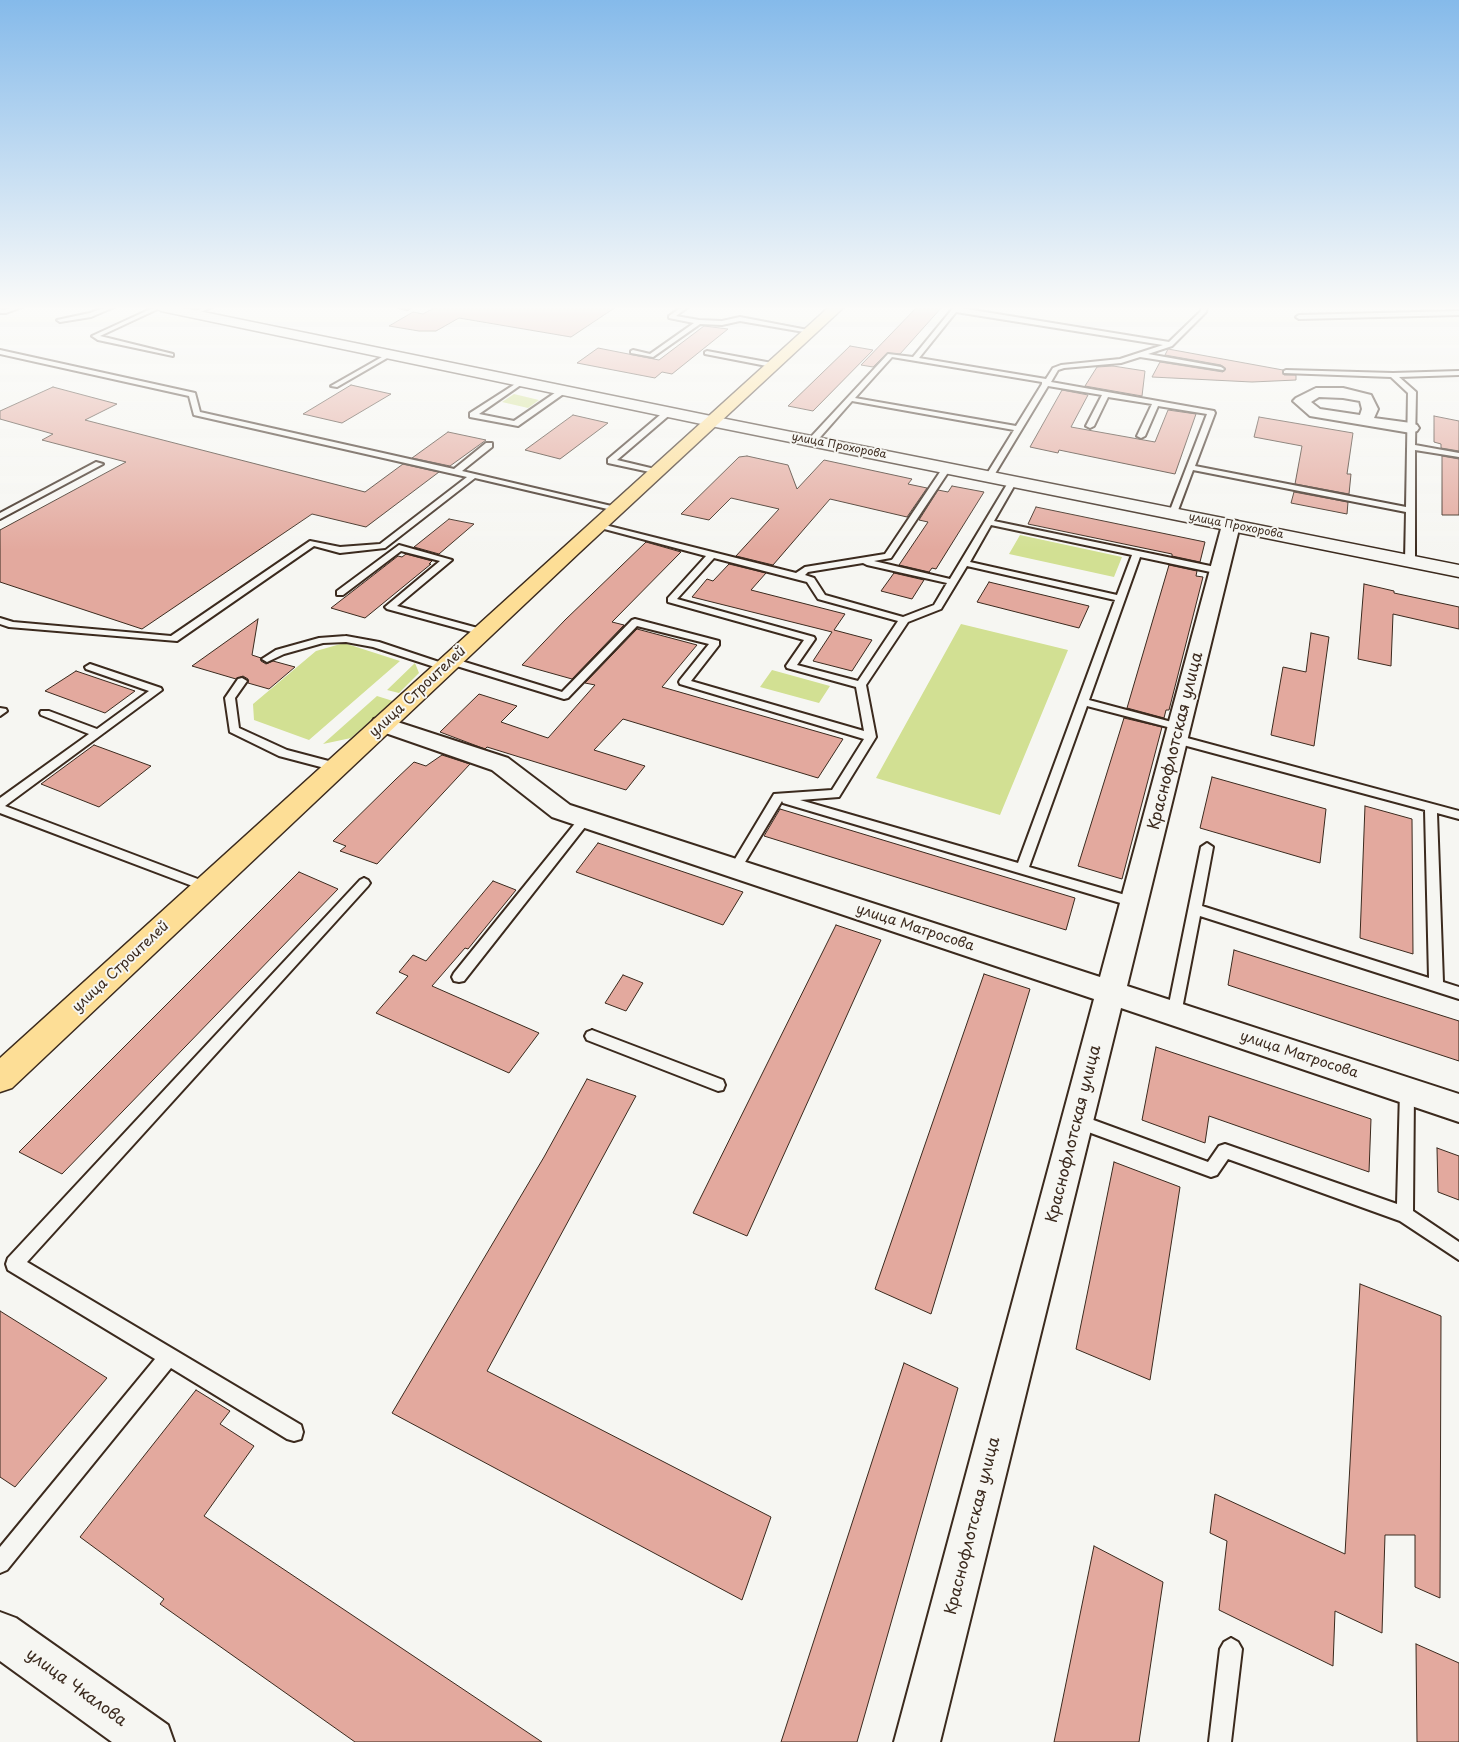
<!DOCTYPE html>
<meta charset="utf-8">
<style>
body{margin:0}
canvas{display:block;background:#f6f6f2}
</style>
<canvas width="1459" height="1742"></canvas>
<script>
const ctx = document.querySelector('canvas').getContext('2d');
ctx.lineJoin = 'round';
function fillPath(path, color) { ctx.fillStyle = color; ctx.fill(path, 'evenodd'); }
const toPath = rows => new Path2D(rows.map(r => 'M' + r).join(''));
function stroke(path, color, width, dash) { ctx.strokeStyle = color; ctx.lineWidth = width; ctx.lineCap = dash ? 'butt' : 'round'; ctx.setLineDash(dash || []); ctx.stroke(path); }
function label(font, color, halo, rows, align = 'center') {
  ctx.font = font + ' "Playpen Sans",sans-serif'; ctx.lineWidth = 4; ctx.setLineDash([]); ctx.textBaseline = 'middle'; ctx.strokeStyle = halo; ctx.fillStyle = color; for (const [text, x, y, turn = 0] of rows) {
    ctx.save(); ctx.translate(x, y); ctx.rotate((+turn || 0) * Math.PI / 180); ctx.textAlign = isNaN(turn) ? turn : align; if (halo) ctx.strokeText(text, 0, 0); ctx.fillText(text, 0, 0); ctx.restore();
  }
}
fillPath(toPath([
 [514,394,539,400,528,408,502,402],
 [1020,535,1122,557,1114,577,1009,554],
 [961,624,1068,650,1000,815,876,778],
 [344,643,400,661,309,740,254,720,253,704,316,651],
 [415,663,419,673,399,693,387,690],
 [772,670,830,686,819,703,760,687],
 [377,696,393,701,351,738,323,744]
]), '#d2e093');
const building = toPath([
 [436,307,616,307,571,337,459,318,436,331,419,331,389,326,413,312,423,314,436,307],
 [917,307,942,307,900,354,887,353,873,367,861,365,917,307],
 [704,326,728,329,672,374,662,372,655,378,577,363,598,348,659,360,704,326],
 [850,346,873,350,813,411,788,406,850,346],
 [1168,349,1283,370,1284,375,1296,375,1296,380,1252,382,1152,377,1160,362,1223,372,1226,369,1221,365,1165,355,1168,349],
 [1113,366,1145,371,1142,396,1085,386,1097,367,1113,366],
 [351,385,391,394,342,423,303,414,351,385],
 [53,387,117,404,85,420,365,492,403,464,439,472,366,527,312,514,142,629,0,582,0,530,126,462,42,440,53,434,0,419,0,411,53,387],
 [1062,390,1088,395,1071,427,1155,442,1168,410,1196,414,1175,474,1059,450,1058,453,1030,447,1062,390],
 [573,415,608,423,560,459,525,450,573,415],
 [1434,416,1459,421,1459,451,1441,448,1441,444,1434,442,1434,416],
 [1259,417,1353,433,1347,474,1351,474,1349,494,1295,484,1302,446,1254,437,1259,417],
 [448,432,486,440,450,466,412,458,448,432],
 [747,456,788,465,797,489,824,460,912,479,908,484,927,488,907,517,830,499,773,565,736,556,779,509,731,498,709,520,681,514,739,457,747,456],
 [1442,456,1459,459,1459,515,1442,515,1442,456],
 [952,486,984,492,936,569,932,568,929,572,899,565,928,522,919,520,938,490,948,492,952,486],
 [1294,492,1348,502,1347,514,1291,503,1294,492],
 [1036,507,1205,542,1200,562,1172,556,1172,554,1028,524,1036,507],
 [449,519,474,524,439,554,414,547,449,519],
 [646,542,681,552,612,622,624,625,572,679,522,665,565,620,646,542],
 [406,554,432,561,429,564,431,564,365,618,331,608,398,556,402,557,406,554],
 [729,564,766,573,751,590,845,614,834,630,872,640,852,671,813,661,832,632,692,597,707,579,713,581,729,564],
 [1169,565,1197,571,1196,576,1203,577,1169,710,1166,710,1164,718,1127,708,1169,565],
 [894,573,924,580,912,599,881,591,894,573],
 [989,582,1089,606,1079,628,977,602,989,582],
 [1364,584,1394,591,1394,593,1459,607,1459,629,1393,614,1391,666,1358,659,1364,584],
 [258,619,252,655,261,658,261,661,266,664,273,661,295,667,269,689,248,683,248,679,243,676,236,679,192,666,258,619],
 [637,629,697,645,662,687,843,739,818,778,623,719,594,750,645,766,626,790,487,747,485,749,440,732,479,694,517,706,501,722,548,738,595,685,585,683,637,629],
 [1311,633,1329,637,1314,746,1271,735,1283,667,1306,672,1311,633],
 [76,671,135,691,105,713,45,691,76,671],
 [1124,718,1162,727,1122,879,1078,866,1124,718],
 [94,745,151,766,99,807,41,784,94,745],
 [442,755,470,764,377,864,340,851,346,846,333,841,395,780,414,762,426,766,442,755],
 [1212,777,1326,809,1320,863,1200,828,1212,777],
 [1365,806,1412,819,1413,954,1360,938,1365,806],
 [780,809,1075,898,1066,930,764,836,780,809],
 [598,843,743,892,723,925,576,872,598,843],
 [299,872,338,889,62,1174,19,1152,299,872],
 [493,881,516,890,468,949,465,948,432,986,539,1033,509,1073,376,1013,408,976,399,972,413,955,426,961,493,881],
 [836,925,881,940,747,1236,693,1213,836,925],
 [1234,950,1459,1021,1459,1061,1228,985,1234,950],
 [984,974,1030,989,931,1314,875,1289,984,974],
 [623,975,643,983,626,1011,605,1003,623,975],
 [1156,1047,1371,1119,1369,1172,1209,1116,1205,1143,1142,1120,1156,1047],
 [587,1079,636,1096,487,1371,771,1517,742,1600,392,1413,544,1157,587,1079],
 [1437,1148,1459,1156,1459,1200,1438,1192,1437,1148],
 [1114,1162,1180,1187,1150,1380,1076,1349,1114,1162],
 [1360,1284,1441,1316,1440,1598,1415,1587,1415,1535,1385,1535,1382,1633,1335,1611,1333,1666,1219,1610,1227,1541,1210,1533,1215,1494,1345,1554,1360,1284],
 [0,1311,107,1378,15,1487,0,1477,0,1311],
 [904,1363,958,1388,857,1742,781,1742,904,1363],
 [196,1390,230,1411,220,1424,254,1446,204,1516,542,1742,355,1742,160,1604,164,1599,80,1537,196,1390],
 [1094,1546,1163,1582,1139,1742,1054,1742,1094,1546],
 [1416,1644,1459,1663,1459,1742,1417,1742,1416,1644]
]);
fillPath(building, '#e3a99e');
stroke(building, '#3b2a1e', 1);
const lane = toPath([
 [14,307,22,307,6,313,0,313,0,309,4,310,14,307],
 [107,307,114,307,91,317,60,322,57,320,90,313,107,307],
 [155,307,162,307,100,336,173,354,173,356,98,340,92,336,155,307],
 [205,307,212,307,196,314,191,313,205,307],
 [399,307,410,307,407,309,399,307],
 [682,307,688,307,676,316,699,320,722,321,740,317,813,331,810,333,740,321,722,325,700,324,653,357,631,353,631,351,633,350,650,354,694,323,669,318,669,316,682,307],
 [954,307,1169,342,1201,311,1201,307,1207,307,1206,312,1172,346,1148,354,1221,367,1224,369,1223,370,1140,357,1121,363,1064,368,1058,370,1051,382,1214,411,1215,413,1195,466,1406,507,1408,393,1391,377,1284,373,1284,371,1286,370,1393,373,1459,371,1459,375,1399,377,1416,392,1415,445,1459,453,1459,457,1415,450,1415,561,1410,564,1405,561,1406,512,1193,470,1177,513,1170,515,1169,513,1207,414,1158,406,1145,436,1141,438,1137,436,1152,404,1108,397,1094,426,1090,428,1086,426,1102,395,1048,386,993,477,989,479,985,477,1014,430,852,401,815,443,809,443,809,439,888,354,913,357,954,307],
 [956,312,1163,345,1120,359,1061,365,1053,368,1046,379,919,358,956,312],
 [892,357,1042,382,1042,384,1016,426,855,398,892,357],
 [1459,311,1459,315,1299,319,1296,317,1299,315,1459,311],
 [0,350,195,393,200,412,454,469,486,443,492,443,492,447,462,471,620,508,616,511,475,478,385,548,340,553,314,546,177,641,9,627,0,624,0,618,13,622,171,636,310,541,340,547,380,544,467,477,194,415,189,396,0,354,0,350],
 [707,351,772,363,775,365,772,367,705,354,705,352,707,351],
 [389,353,394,354,337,387,331,386,389,353],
 [523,379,525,380,525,382,479,414,514,421,562,388,569,390,518,426,470,417,470,413,523,379],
 [666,410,673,412,617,460,659,470,659,474,608,463,608,459,666,410],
 [96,462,103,464,0,519,0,513,96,462],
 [944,466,951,468,891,558,874,561,950,579,1009,481,1013,479,1017,481,994,521,1220,568,1225,571,1220,574,1140,557,1089,700,1183,725,1184,727,1179,730,1087,706,1029,867,1139,899,1140,902,1139,905,1134,907,783,803,782,801,739,872,731,872,729,869,774,794,832,790,864,739,680,684,679,682,680,680,709,644,637,626,568,698,564,699,447,663,446,661,447,659,455,659,562,692,632,620,635,619,719,641,719,645,691,681,864,731,856,687,787,668,786,666,804,640,668,602,668,598,706,556,593,526,597,523,796,573,805,567,885,554,944,466],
 [991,525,1132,555,1117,595,970,562,991,525],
 [714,558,807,582,818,599,898,621,858,681,797,665,815,639,814,637,677,599,714,558],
 [863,563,867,565,947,583,934,605,903,617,825,595,814,578,805,575,808,572,863,563],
 [967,566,1115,600,1018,863,800,800,839,797,876,737,866,685,908,622,941,609,967,566],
 [399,545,452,560,397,606,485,630,485,634,479,634,387,609,385,607,440,561,401,551,343,595,337,595,337,591,399,545],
 [346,636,379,642,448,665,449,667,444,670,373,647,346,642,323,643,284,654,267,662,262,659,276,650,319,638,346,636],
 [90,664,161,688,162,690,5,806,211,884,213,887,211,890,203,890,0,813,0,798,89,734,41,715,40,713,41,711,49,711,97,729,149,691,86,669,85,667,90,664],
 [242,678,247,681,235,698,239,728,287,750,340,764,342,767,340,770,336,771,279,756,230,732,225,698,238,679,242,678],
 [0,708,6,709,7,711,0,716,0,708],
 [1176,735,1459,811,1459,819,1437,813,1443,982,1459,987,1459,999,1200,916,1181,1014,1179,1018,1174,1020,1169,1018,1167,1014,1201,847,1207,843,1213,847,1202,906,1429,978,1425,810,1172,742,1170,739,1176,735],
 [585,815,589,816,591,819,589,822,464,981,459,982,454,981,452,977,454,973,581,816,585,815],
 [364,878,368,880,370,883,368,886,27,1262,301,1425,303,1432,301,1439,294,1441,287,1439,171,1368,7,1570,0,1573,0,1547,155,1359,8,1270,6,1264,8,1258,360,880,364,878],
 [592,1030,723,1080,725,1085,723,1090,718,1091,587,1040,585,1036,587,1032,592,1030],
 [1407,1084,1412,1086,1414,1091,1413,1211,1459,1242,1459,1260,1400,1221,1228,1159,1217,1175,1211,1177,1072,1126,1069,1121,1072,1116,1077,1114,1208,1162,1219,1146,1225,1144,1397,1204,1400,1091,1402,1086,1407,1084],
 [1231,1638,1238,1642,1242,1649,1231,1742,1209,1742,1220,1649,1224,1642,1231,1638]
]);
const street = toPath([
 [1316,388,1343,388,1371,395,1378,409,1374,418,1411,423,1417,425,1419,428,1417,431,1411,433,1310,416,1293,401,1296,398,1316,388],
 [1319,397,1343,398,1360,401,1362,409,1360,415,1320,409,1311,402,1319,397],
 [1231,520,1237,521,1240,525,1127,986,1459,1094,1459,1122,1121,1008,940,1742,894,1742,1094,999,552,817,492,770,374,729,371,724,374,719,382,717,508,758,570,805,1100,977,1222,525,1225,521,1231,520],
 [0,1612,16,1618,168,1725,174,1742,112,1742,0,1661,0,1612]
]);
const secondary = toPath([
 [154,307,179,307,711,416,1459,565,1459,577,711,426,161,311,154,307]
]);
const primary = toPath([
 [829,307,844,307,580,552,12,1088,0,1092,0,1058,829,307]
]);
stroke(lane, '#3b2a1e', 4);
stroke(street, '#3b2a1e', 4);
stroke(secondary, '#3b2a1e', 3);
stroke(primary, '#3b2a1e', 3);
fillPath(lane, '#f6f6f2');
fillPath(street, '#f6f6f2');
fillPath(secondary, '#f6f6f2');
fillPath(primary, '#fdde96');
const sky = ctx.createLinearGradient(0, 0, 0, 550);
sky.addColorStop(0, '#85baea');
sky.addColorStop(0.56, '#fbfbf9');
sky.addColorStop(1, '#fbfbf900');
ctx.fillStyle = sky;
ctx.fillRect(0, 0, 1459, 550);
label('11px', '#3b2a1e', '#f6f6f2', [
 ["улица Прохорова",839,446,11],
 ["улица Прохорова",1236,526,11]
]);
label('14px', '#3b2a1e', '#f6f6f2', [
 ["улица Строителей",418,692,-43],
 ["улица Матросова",915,928,18],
 ["улица Строителей",121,967,-43],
 ["улица Матросова",1299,1055,18]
]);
label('16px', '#3b2a1e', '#f6f6f2', [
 ["Краснофлотская улица",1176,741,-76],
 ["Краснофлотская улица",1074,1134,-76],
 ["Краснофлотская улица",973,1526,-76],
 ["улица Чкалова",76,1688,36]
]);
</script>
